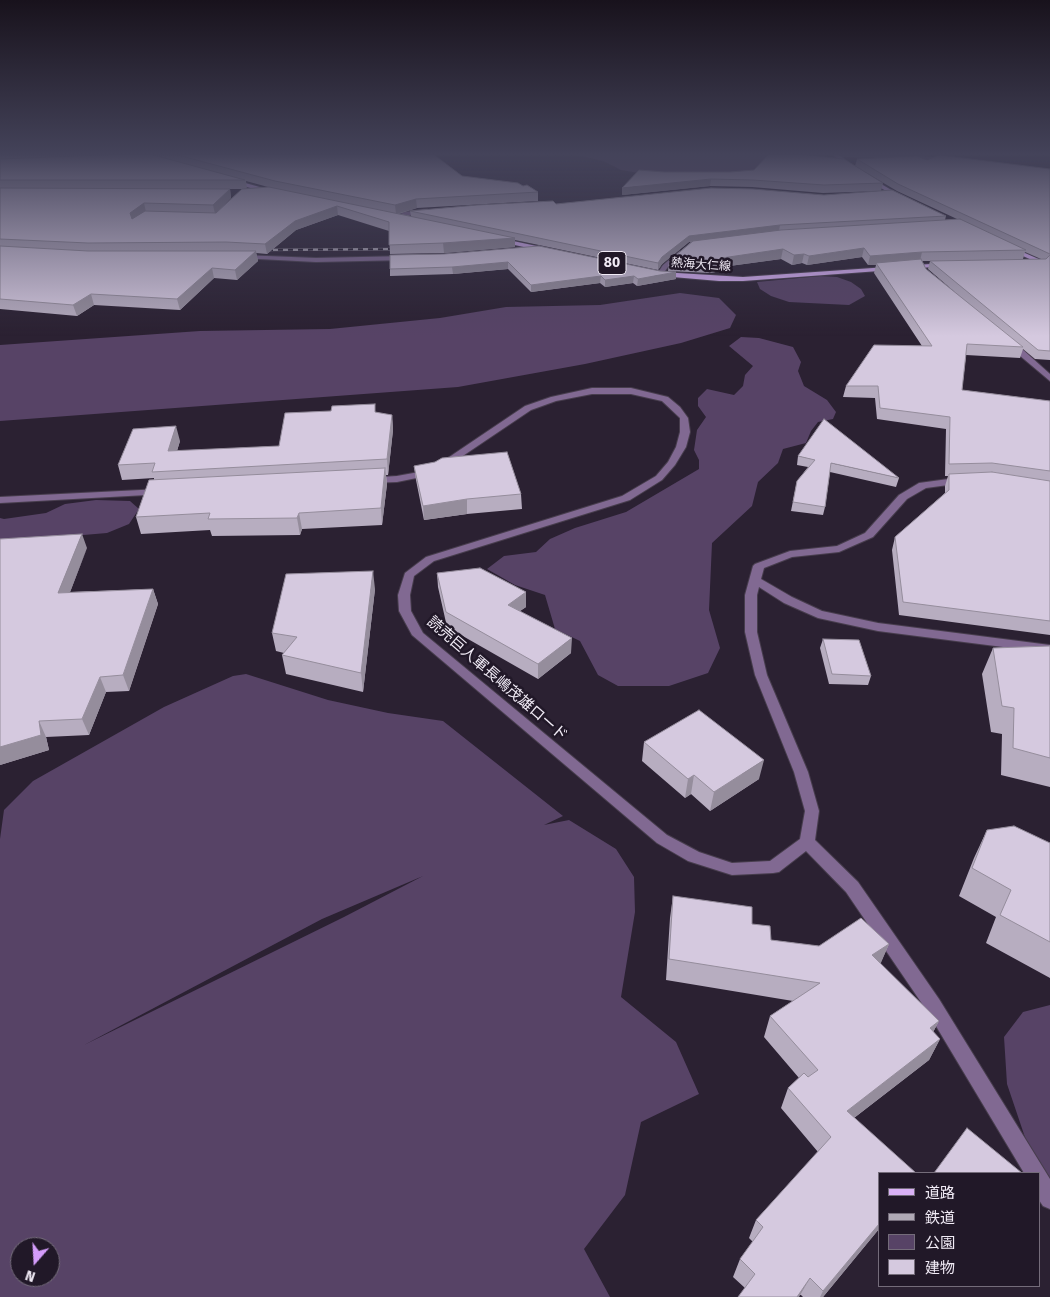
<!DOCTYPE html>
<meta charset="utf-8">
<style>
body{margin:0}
#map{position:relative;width:1050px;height:1297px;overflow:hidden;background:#2b2132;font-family:"Fira Sans","Noto Sans JP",sans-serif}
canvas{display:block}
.legend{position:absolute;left:878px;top:1172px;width:162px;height:115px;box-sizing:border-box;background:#211828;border:1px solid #746c7a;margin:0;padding:6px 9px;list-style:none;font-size:15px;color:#f1ebf6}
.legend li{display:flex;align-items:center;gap:10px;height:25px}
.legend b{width:25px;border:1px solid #746c7a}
.north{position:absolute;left:10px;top:1237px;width:50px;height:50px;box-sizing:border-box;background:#211828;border:1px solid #746c7a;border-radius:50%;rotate:199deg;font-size:14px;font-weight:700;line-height:20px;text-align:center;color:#f1ebf6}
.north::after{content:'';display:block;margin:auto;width:18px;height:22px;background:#d49cfb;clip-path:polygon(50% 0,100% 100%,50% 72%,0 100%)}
</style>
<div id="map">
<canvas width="1050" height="1297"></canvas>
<ul class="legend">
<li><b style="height:6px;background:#d9b1f6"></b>道路</li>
<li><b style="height:6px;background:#b0a9b6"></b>鉄道</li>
<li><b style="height:14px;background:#574366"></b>公園</li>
<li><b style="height:14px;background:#d5c9df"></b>建物</li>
</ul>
<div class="north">N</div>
</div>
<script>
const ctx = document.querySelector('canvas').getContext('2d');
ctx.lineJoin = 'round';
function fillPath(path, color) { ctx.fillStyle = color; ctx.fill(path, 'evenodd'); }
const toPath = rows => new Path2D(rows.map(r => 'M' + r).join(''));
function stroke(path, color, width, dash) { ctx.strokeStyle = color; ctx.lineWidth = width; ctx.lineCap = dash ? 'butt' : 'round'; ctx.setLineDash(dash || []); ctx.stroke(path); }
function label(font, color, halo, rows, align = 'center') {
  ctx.font = font + ' "Fira Sans","Noto Sans JP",sans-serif'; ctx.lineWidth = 5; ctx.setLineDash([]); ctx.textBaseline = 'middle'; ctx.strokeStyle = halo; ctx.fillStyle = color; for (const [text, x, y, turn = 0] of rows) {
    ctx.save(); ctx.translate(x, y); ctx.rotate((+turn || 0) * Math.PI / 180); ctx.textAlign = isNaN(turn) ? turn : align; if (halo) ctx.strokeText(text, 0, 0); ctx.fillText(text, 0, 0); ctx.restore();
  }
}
fillPath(toPath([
 [578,154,776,154,769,171,650,175,621,170,603,161,576,155],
 [820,276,837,277,851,282,861,289,865,296,849,305,789,302,771,296,760,289,757,282],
 [680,293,719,298,736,315,730,328,681,343,585,364,458,387,0,421,0,345,200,331,330,329,440,318,506,307,600,305],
 [741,337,759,338,793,347,801,362,798,371,804,386,827,400,836,412,833,419,818,422,811,431,806,443,783,449,778,463,758,482,752,506,712,543,709,610,720,648,708,673,669,686,618,686,598,675,580,641,555,629,545,595,515,585,487,569,504,556,536,552,550,539,575,528,626,512,699,469,699,460,694,450,697,430,706,417,698,406,698,398,707,389,734,395,743,386,745,375,753,366,729,346],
 [96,500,130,501,139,509,129,524,107,533,25,540,0,551,0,518,4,519,46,513,65,504],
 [246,674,328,700,388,713,443,721,563,816,544,825,569,820,616,849,634,877,635,912,621,997,676,1042,699,1094,641,1122,625,1195,584,1249,610,1297,0,1297,0,839,4,810,33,781,164,707,233,676],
 [423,876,344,917,84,1045,322,919],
 [20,1247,50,1247,50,1277,20,1277],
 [1050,1005,1050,1188,1033,1161,1007,1084,1004,1037,1023,1012]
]), '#574366');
const minor = toPath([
 [896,154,950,159,948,160,834,156,896,154],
 [427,209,429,212,406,216,394,220,391,218,405,212,427,209],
 [680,251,685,252,668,267,662,275,658,275,657,274,663,265,680,251],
 [242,255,316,258,406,256,409,258,406,260,316,262,240,258,240,256,242,255],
 [1006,340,1012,340,1050,374,1050,381,1006,344,1006,340],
 [592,388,631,388,668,397,680,407,688,418,690,432,686,447,675,465,662,480,630,500,434,561,414,576,410,595,411,611,423,633,667,835,699,852,732,863,770,861,800,839,805,811,794,772,755,675,745,632,745,595,753,566,755,564,790,551,837,546,865,533,899,495,919,483,963,477,968,480,963,483,926,488,907,499,873,537,839,552,792,557,764,568,761,579,792,597,822,611,878,623,1050,645,1050,653,878,631,818,618,784,603,759,587,757,595,757,632,767,675,808,772,819,811,815,840,858,882,939,999,1050,1179,1050,1209,1043,1206,1039,1200,1039,1173,1024,1173,927,1011,846,892,806,851,779,872,773,873,732,875,688,861,657,843,412,635,399,611,398,595,405,573,426,557,622,496,656,476,668,462,676,447,680,432,680,418,662,401,631,394,592,394,556,401,531,410,436,474,397,482,370,483,365,480,366,478,397,476,430,470,525,406,551,397,592,388],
 [161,489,166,492,165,494,0,503,0,497,161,489]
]);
const major = toPath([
 [832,154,838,154,859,171,905,198,900,199,855,173,832,154],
 [231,179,274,191,275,192,272,194,229,182,231,179],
 [499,238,546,248,549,250,546,252,497,241,496,240,499,238],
 [1009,246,1050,264,1050,268,1007,249,1007,247,1009,246],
 [945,263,948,265,947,266,743,281,719,281,661,276,658,274,661,272,743,277,945,263]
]);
stroke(minor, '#473d4d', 2);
stroke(major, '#473d4d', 2);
fillPath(minor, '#816992');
fillPath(major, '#d9b1f6');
const rail = toPath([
 [258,250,403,249]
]);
stroke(rail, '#b0a9b6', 2.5);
stroke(rail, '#211828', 2, [5]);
fillPath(toPath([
 [0,154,433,154,462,176,523,186,538,192,538,201,417,208,399,214,411,216,410,211,556,204,946,216,945,220,957,219,897,191,855,166,857,159,927,160,1050,169,1050,360,1035,359,1023,349,1020,358,966,355,962,390,1050,401,1050,635,899,615,892,550,895,537,945,493,945,486,948,476,945,476,946,429,877,419,875,398,843,397,846,386,922,346,874,273,876,265,868,265,862,257,807,265,802,263,792,265,781,259,722,267,722,271,709,273,668,271,669,261,691,242,689,242,662,264,658,270,515,240,515,247,444,253,390,254,389,231,338,215,296,230,267,254,256,253,258,261,237,280,214,278,180,310,94,305,77,316,0,309],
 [246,181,268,187,247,189],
 [230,189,242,189,222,207,231,198],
 [1025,252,1041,259,1023,259],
 [922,261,930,261,928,269,956,293,926,269],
 [664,172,883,183,881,191,823,193,752,187,710,186,622,195],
 [444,254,676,279,637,286,633,283,605,287,600,283,531,292,508,269,453,274,390,276,390,269],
 [376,413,392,415,393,430,388,475,386,475,387,484,382,525,302,529,300,535,212,536,210,530,141,534,136,517,154,480,154,478,122,480,118,465,180,441,177,451,279,446],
 [798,456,899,478,896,487,830,472,825,507,823,515,791,511,797,481,808,467,797,465],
 [414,466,521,494,522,509,467,514,424,520,416,480],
 [87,548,70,592,153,589,158,604,129,691,106,692,89,735,46,737,49,750,0,765],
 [437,573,526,592,526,607,520,611,571,653,538,679,447,627,438,587],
 [375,589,363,692,286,674,282,655,284,653,276,651,272,633],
 [823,639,871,676,868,685,829,684,820,648],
 [1050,646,1050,787,1001,775,1002,734,991,732,982,674,993,648],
 [644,742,759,779,710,811,691,794,685,798,642,761],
 [987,830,1050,843,1050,978,986,943,996,917,959,896,974,858],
 [673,896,752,924,771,940,819,946,889,944,880,964,939,1021,933,1032,940,1039,929,1060,854,1118,879,1173,879,1229,823,1297,803,1297,801,1295,745,1288,733,1277,740,1259,753,1242,749,1238,756,1220,818,1152,781,1108,788,1088,799,1078,764,1037,770,1016,793,1001,666,980,670,918]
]), '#b7adc0');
fillPath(toPath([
 [711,179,710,186,622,195,622,188],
 [230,189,231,198,215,214,213,205],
 [416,199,417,208,396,214,395,205],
 [144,203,146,212,132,223,130,213],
 [337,206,338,215,296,230,267,254,265,244,295,221],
 [780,225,779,231,689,242,662,264,658,270,658,263,662,257,689,236],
 [515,238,515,247,444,253,443,243],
 [864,248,862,257,807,265,809,256],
 [783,249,781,259,722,267,722,271,709,273,710,264,722,258],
 [256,251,258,261,237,280,235,270],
 [922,252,920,261,876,263,876,265,868,265,870,256],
 [804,254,802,263,792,265,794,255],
 [508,262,508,269,453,274,452,267],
 [212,268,214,278,180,310,177,299],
 [676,272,676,279,637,286,638,279],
 [601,276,600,283,531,292,531,285],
 [634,276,633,283,605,287,605,280],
 [91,294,94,305,77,316,73,305],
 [392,415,393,430,388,475,387,459],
 [176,426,180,441,172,466,168,451],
 [385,468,387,484,382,525,381,508],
 [467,499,467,514,424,520,423,506],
 [299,513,302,529,300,535,297,518],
 [82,534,87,548,64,608,58,593],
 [373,571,375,589,363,692,361,673],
 [153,589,158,604,129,691,123,675],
 [526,592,526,607,508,619,508,605],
 [572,638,571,653,538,679,538,664],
 [100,677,106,692,89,735,82,719],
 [39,721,46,737,49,750,0,765,0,747],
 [764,760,759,779,710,811,714,792],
 [694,775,691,794,685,798,688,779],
 [889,944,880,965,872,955],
 [939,1021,928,1042,930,1028],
 [940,1039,929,1060,837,1131,847,1111],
 [879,1224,879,1229,823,1297,820,1297,823,1291],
 [810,1278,799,1297,797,1297]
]), '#958d9c');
const building = toPath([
 [129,154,150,154,245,180,0,180,0,159,129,154],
 [174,154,433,154,462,176,518,183,523,186,527,185,538,192,416,199,395,205,275,181,174,154],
 [769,154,798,154,844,159,883,183,824,185,753,180,711,179,622,188,639,170,664,172,730,172,754,170,769,154],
 [939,155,1050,169,1050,254,898,184,857,159,917,156,927,160,939,155],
 [269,187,515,238,443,243,389,245,389,222,337,206,295,221,265,244,226,242,88,243,0,239,0,188,230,189,213,205,144,203,130,213,132,219,145,211,216,213,242,189,269,187],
 [711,188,753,189,824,195,892,190,946,216,780,225,689,236,662,257,658,263,410,211,477,205,553,201,556,204,711,188],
 [960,219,1026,250,922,252,870,256,864,248,809,256,804,254,794,255,783,249,722,258,723,261,710,264,669,261,693,241,781,230,960,219],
 [0,246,88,251,256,251,235,270,212,268,177,299,91,294,73,305,0,299,0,246],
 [539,246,660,271,676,272,638,279,634,276,605,280,601,276,531,285,508,262,452,267,390,269,390,255,444,254,539,246],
 [1050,255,1050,351,1038,350,930,261,1046,259,1050,255],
 [921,259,926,269,1023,347,967,344,962,390,1050,401,1050,471,992,463,949,464,950,417,880,408,878,386,846,386,874,345,932,346,876,263,921,259],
 [375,404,375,412,392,415,387,459,152,472,155,463,118,465,133,429,176,426,168,451,279,446,285,413,331,411,332,406,375,404],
 [824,419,899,478,831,463,825,507,793,502,797,481,815,460,798,456,824,419],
 [507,452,521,494,467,499,423,506,414,466,435,462,442,458,507,452],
 [385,468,381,508,299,513,297,518,208,519,210,513,136,517,149,480,385,468],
 [992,472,1050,481,1050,621,903,602,895,537,949,490,949,474,992,472],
 [82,534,58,593,153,589,123,675,100,677,82,719,39,721,41,735,0,747,0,539,82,534],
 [480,568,526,592,508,605,572,638,538,664,446,612,437,573,480,568],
 [373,571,361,673,282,655,297,637,272,633,286,574,373,571],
 [823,639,859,640,871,676,832,674,823,639],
 [1050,646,1050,758,1013,748,1014,708,1002,706,993,648,1050,646],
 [699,710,764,760,714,792,694,775,688,779,644,742,699,710],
 [1014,826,1050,843,1050,942,1000,915,1011,890,972,868,987,830,1014,826],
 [673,896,752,907,752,924,770,926,771,940,819,946,861,918,889,944,872,955,939,1021,930,1028,940,1039,847,1111,916,1173,879,1173,879,1224,823,1291,810,1278,797,1297,738,1297,755,1274,740,1259,763,1227,756,1220,831,1137,788,1088,804,1073,808,1077,818,1070,770,1016,820,983,669,959,673,896],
 [967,1128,1022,1173,934,1173,967,1128]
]);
fillPath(building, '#d5c9df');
stroke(building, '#958d9c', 1);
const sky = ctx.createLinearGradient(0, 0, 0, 336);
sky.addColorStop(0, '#18121c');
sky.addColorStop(0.46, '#44435a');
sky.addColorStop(1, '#44435a00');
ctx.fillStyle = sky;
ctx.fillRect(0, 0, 1050, 336);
label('12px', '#f1ebf6', '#211828', [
 ["熱海大仁線",701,265,4]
]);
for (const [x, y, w] of [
 [612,263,28]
]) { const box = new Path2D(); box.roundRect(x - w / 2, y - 11.5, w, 23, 4); ctx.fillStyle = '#211828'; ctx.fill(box); stroke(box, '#f1ebf6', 1); }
label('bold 14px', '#f1ebf6', null, [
 ["80",612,263]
]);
label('15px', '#f1ebf6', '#211828', [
 ["読売巨人軍長嶋茂雄ロード",497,679,41]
]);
</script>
